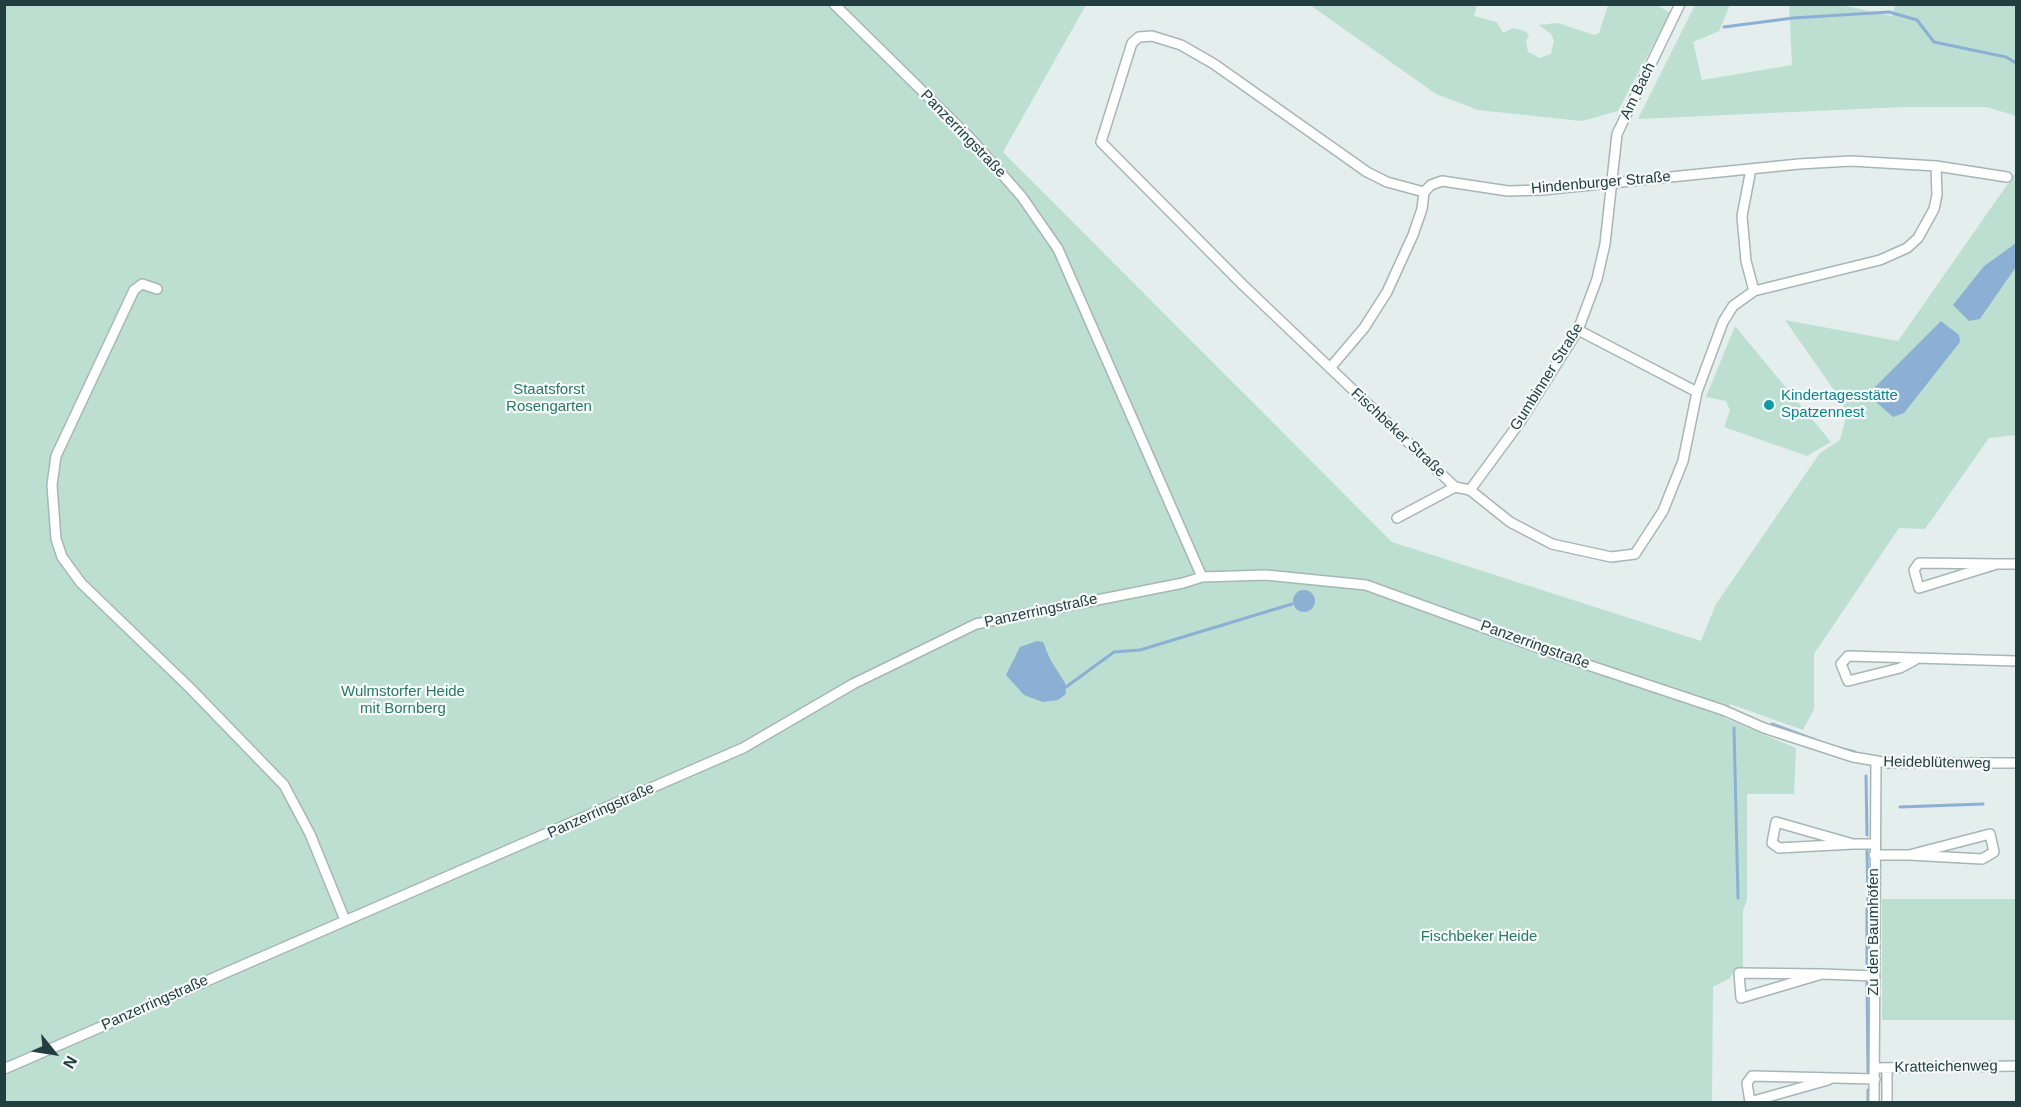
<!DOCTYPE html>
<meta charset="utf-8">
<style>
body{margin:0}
#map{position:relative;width:2021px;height:1107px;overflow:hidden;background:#e4eeed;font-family:Arial,sans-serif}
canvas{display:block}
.frame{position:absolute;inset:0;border:6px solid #233e40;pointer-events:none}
.north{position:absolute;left:24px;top:1023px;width:60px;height:60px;-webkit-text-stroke:4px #f5faf9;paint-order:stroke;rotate:120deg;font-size:16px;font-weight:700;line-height:24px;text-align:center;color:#233e40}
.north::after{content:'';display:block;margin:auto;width:21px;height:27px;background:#233e40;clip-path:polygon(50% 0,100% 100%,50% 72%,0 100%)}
</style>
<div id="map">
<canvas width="2021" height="1107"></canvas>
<div class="frame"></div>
<div class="north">N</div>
</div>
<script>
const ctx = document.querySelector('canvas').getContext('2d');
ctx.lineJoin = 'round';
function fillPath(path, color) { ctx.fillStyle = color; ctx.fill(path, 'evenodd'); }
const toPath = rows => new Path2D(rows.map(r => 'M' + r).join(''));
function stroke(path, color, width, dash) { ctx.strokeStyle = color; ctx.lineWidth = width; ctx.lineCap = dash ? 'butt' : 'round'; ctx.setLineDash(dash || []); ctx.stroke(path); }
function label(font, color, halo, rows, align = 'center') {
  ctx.font = font + ' Arial,sans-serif'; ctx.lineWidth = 4.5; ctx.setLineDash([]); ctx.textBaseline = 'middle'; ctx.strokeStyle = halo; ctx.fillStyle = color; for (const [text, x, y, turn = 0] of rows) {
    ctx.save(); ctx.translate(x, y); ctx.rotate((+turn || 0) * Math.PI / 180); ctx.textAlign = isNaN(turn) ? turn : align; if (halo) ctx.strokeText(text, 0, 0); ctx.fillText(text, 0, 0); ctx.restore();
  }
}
fillPath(toPath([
 [4,5,1086,5,1003,152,1392,542,1701,641,1716,604,1820,453,1840,440,1846,417,1843,403,1785,320,1898,341,2016,172,2016,243,1984,266,1980,319,2016,267,2016,435,1989,438,1925,529,1899,528,1814,654,1814,709,1803,730,1730,704,1724,718,1796,748,1794,794,1747,794,1747,900,1743,911,1743,967,1737,968,1730,978,1713,987,1712,1102,5,1102],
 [1211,571,1266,571,1321,575,1323,579,1266,575,1183,583,976,624,853,683,850,680,975,621,1184,580],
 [1310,5,1477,5,1474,16,1497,22,1503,33,1513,28,1525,31,1529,35,1526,41,1528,52,1540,58,1551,54,1554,41,1551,34,1539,25,1558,23,1594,35,1599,33,1608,5,1657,5,1670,13,1618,111,1582,121,1478,110,1436,94],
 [1695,5,1730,5,1719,31,1693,42,1702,80,1792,65,1789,5,1841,5,1892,16,1895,5,2016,5,2016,116,1987,107,1903,107,1638,119],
 [1735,326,1831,442,1807,456,1724,427,1730,410,1726,401,1706,397],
 [1882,899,2016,899,2016,1020,1882,1020]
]), '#bddfd2');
fillPath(toPath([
 [2016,243,2016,267,1980,319,1969,321,1953,305,1984,266],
 [1941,321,1959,335,1960,342,1904,413,1893,417,1874,400,1875,387],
 '1293 601a11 11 0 1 1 22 0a11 11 0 1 1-22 0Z',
 [1037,641,1043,642,1050,659,1065,683,1066,694,1058,700,1043,702,1024,695,1006,675,1020,647]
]), '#8bb0d4');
stroke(toPath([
 [1724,27,1793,18,1889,12,1917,20,1934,42,2006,57,2016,63],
 [1066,687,1114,652,1140,650,1292,604],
 [1772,724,1818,741],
 [1734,728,1738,898],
 [1839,748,1855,752],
 [1866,776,1867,835],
 [1900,807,1983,804],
 [1867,851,1868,901],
 [1867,969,1867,909],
 [1867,981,1868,1072],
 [1868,1090,1868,1102]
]), '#8bb0d4', 3);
const minor = toPath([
 [834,4,972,140,1022,197,1058,249,1202,577],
 [1936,166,1937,195,1934,209,1918,238,1907,248,1880,260,1754,291,1733,306,1723,322,1697,392,1683,461,1663,511,1635,554,1611,557,1552,544,1510,522,1470,490,1455,487,1243,285,1101,142,1132,43,1139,37,1152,36,1181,45,1214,64,1367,172,1387,182,1424,192,1431,185,1442,181,1508,191,1542,190,1799,164,1851,161,1936,166,2007,177],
 [1751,169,1742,216,1746,261,1754,291],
 [157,289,142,284,134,290,56,456,52,485,56,539,62,557,81,583,189,687,284,785,310,834,345,920],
 [1578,330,1697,392],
 [1330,368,1364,328,1387,292,1413,235,1422,209,1424,192],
 [1470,490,1520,422,1578,330,1597,279,1605,244,1617,134,1680,4],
 [1397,518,1455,487],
 [1997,564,1919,588,1914,570,1919,563,1997,564,2016,564],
 [1915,660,1900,668,1848,681,1841,664,1848,656,2016,661],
 [1853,844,1779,848,1772,843,1776,822,1853,844,1874,844],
 [1874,855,1909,855,1990,834,1994,852,1982,859,1909,855],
 [1822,974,1741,998,1739,973,1822,974,1875,976],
 [1875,1068,2016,1066],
 [1887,1068,1887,1102],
 [4,1069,743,748,853,684,976,624,1183,583,1202,577,1266,575,1366,585,1570,659,1723,710,1764,728,1853,757,1889,763,2016,763],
 [1828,1080,1750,1102,1747,1083,1752,1076,1875,1079],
 [1874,1102,1876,762]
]);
stroke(minor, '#a6b6b6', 12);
stroke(minor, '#fff', 9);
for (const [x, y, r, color] of [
 [1769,405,6,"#0f9aa8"]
]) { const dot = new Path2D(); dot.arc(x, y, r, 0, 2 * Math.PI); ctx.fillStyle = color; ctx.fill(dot); stroke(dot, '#f5faf9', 2); }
label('15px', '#233e40', '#f5faf9', [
 ["Am Bach",1638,91,-64],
 ["Panzerringstraße",963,134,46],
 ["Hindenburger Straße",1601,183,-5],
 ["Gumbinner Straße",1547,377,-58],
 ["Fischbeker Straße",1398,433,43],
 ["Panzerringstraße",1041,611,-12],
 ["Panzerringstraße",1535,645,20],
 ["Heideblütenweg",1937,763,1],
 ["Panzerringstraße",601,811,-24],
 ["Zu den Baumhöfen",1874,932,-90],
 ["Panzerringstraße",155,1003,-24],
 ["Kratteichenweg",1946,1067,-1]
]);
label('15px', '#2c7964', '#f5faf9', [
 ["Staatsforst",549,390],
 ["Rosengarten",549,407],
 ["Wulmstorfer Heide",403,692],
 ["mit Bornberg",403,709],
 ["Fischbeker Heide",1479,937]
]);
label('15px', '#0d838f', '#f5faf9', [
 ["Kindertagesstätte",1781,396],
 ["Spatzennest",1781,413]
], 'left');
</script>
